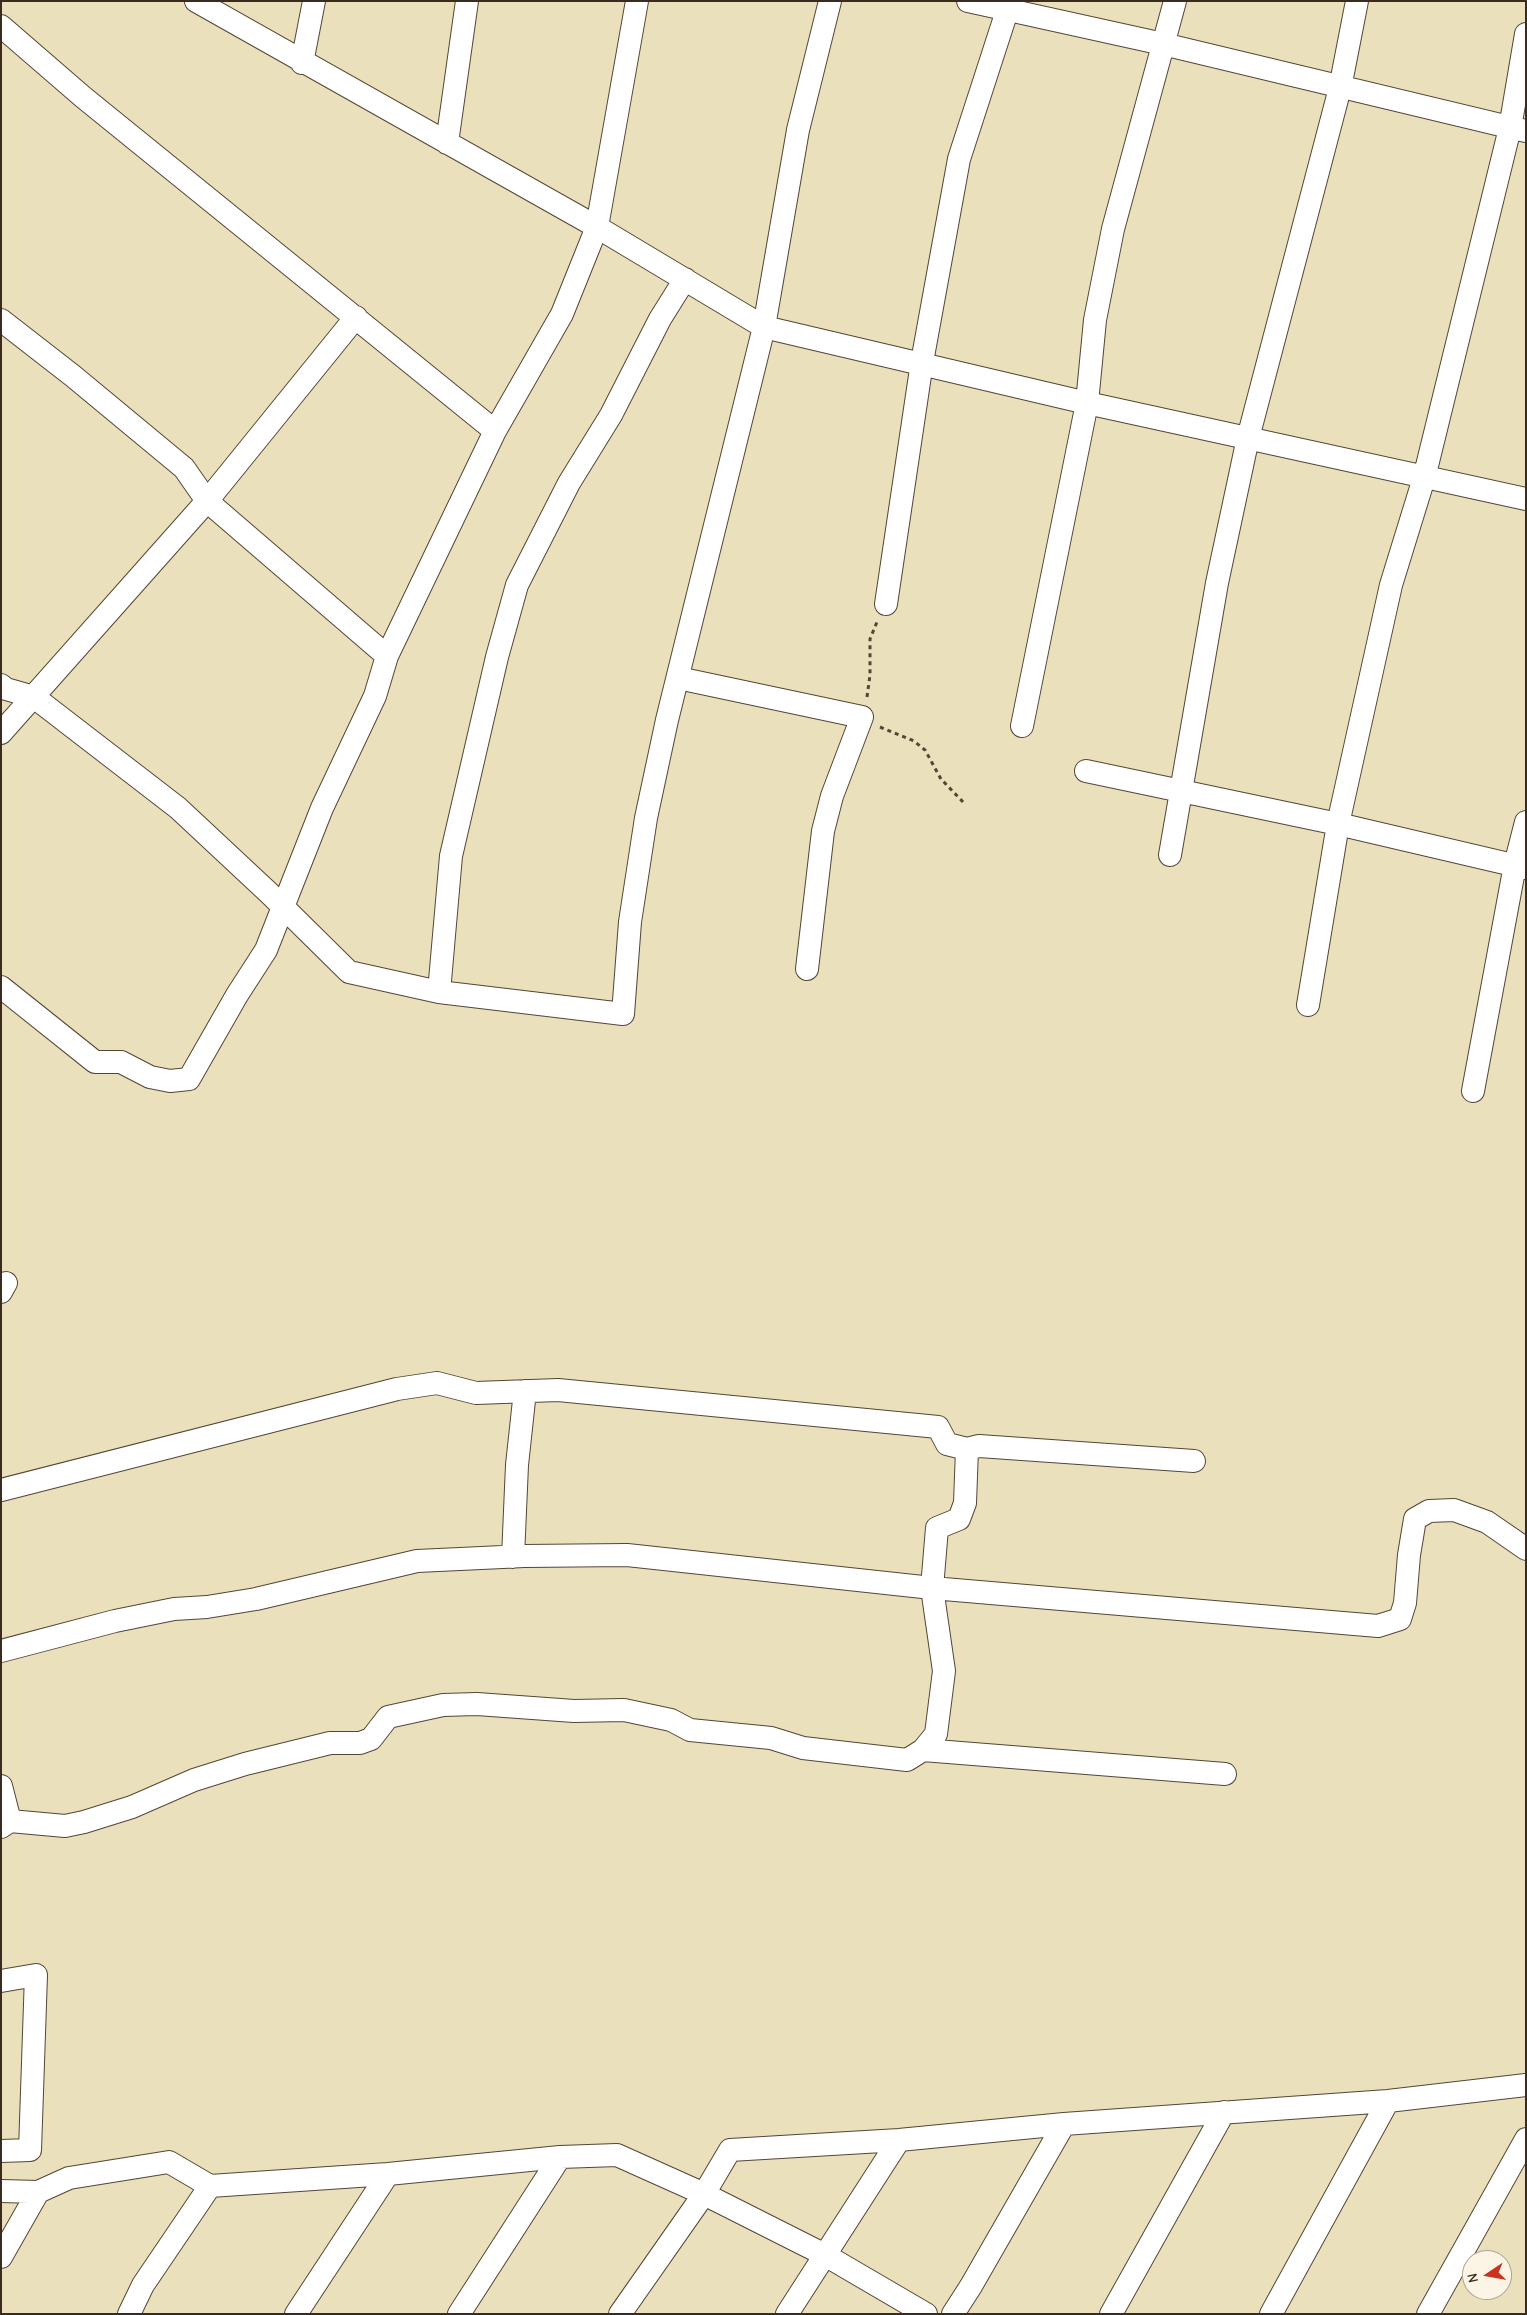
<!DOCTYPE html>
<style>
body{margin:0}
#map{position:relative;width:1527px;height:2315px;overflow:hidden;background:#eae0bc;font-family:"Comic Neue",sans-serif}
canvas{display:block}
.frame{position:absolute;inset:0;border:2px solid #3b2a1e;pointer-events:none}
.north{position:absolute;left:1462px;top:2250px;width:50px;height:50px;box-sizing:border-box;background:#fcf5e5;border:1px solid #afa495;border-radius:50%;rotate:258deg;font-size:14px;font-weight:700;line-height:20px;text-align:center;color:#3b2a1e}
.north::after{content:'';display:block;margin:auto;width:18px;height:22px;background:#c8321e;clip-path:polygon(50% 0,100% 100%,50% 72%,0 100%)}
</style>
<div id="map">
<canvas width="1527" height="2315"></canvas>
<div class="frame"></div>
<div class="north">N</div>
</div>
<script>
const ctx = document.querySelector('canvas').getContext('2d');
ctx.lineJoin = 'round';
const toPath = rows => new Path2D(rows.map(r => 'M' + r).join(''));
function stroke(path, color, width, dash) { ctx.strokeStyle = color; ctx.lineWidth = width; ctx.lineCap = dash ? 'butt' : 'round'; ctx.setLineDash(dash || []); ctx.stroke(path); }
const minor = toPath([
 [196,1,597,227,764,327,1087,403,1526,499],
 [968,1,1163,44,1526,131],
 [1,26,83,97,495,431],
 [302,63,314,1],
 [447,143,467,1],
 [1,320,73,376,184,468,207,501,387,656],
 [886,604,922,362,959,159,1007,11],
 [678,678,862,717,832,796,823,831,807,969],
 [1,685,6,689,34,697,178,808,269,893,349,972,439,992,623,1014,630,922,646,818,667,720,764,327,798,130,830,1],
 [1022,726,1087,403,1095,320,1113,229,1175,1],
 [1,733,207,501,356,317],
 [1086,771,1338,824,1526,868],
 [1170,855,1217,583,1248,438,1340,88,1357,1],
 [1,987,95,1062,121,1062,150,1077,170,1081,189,1079,237,995,266,950,322,808,375,696,387,656,495,431,562,314,597,227,637,1],
 [439,992,451,856,497,657,517,585,569,483,611,415,660,319,685,279],
 [1308,1005,1338,824,1391,585,1424,478,1510,128,1526,34],
 [1473,1091,1515,865,1526,822],
 [1,1292,6,1283],
 [1,1490,397,1389,437,1383,476,1393,558,1390,938,1427,947,1444,967,1449,979,1446,1194,1461],
 [513,1557,517,1465,525,1391],
 [1,1651,115,1621,174,1609,207,1607,256,1599,417,1561,524,1556,627,1555,932,1588,1378,1626,1400,1619,1405,1603,1409,1555,1415,1519,1429,1511,1454,1510,1487,1522,1526,1549],
 [923,1750,936,1734,944,1671,932,1588,937,1528,959,1519,965,1503,967,1449],
 [1,1786,10,1821],
 [1,1827,10,1821,65,1826,84,1822,132,1807,194,1780,245,1764,330,1743,360,1743,371,1739,388,1717,443,1705,477,1704,574,1711,624,1710,671,1720,690,1730,771,1738,803,1748,907,1760,923,1750,1225,1774],
 [1,1981,36,1975,30,2150,1,2151],
 [1,2191,38,2192,69,2178,169,2162,210,2186,388,2174,560,2157,617,2155,704,2194,825,2255,926,2314],
 [1,2257,38,2192],
 [129,2314,143,2285,210,2186],
 [296,2314,388,2174],
 [459,2314,560,2157],
 [620,2314,704,2194,730,2150,899,2140,1064,2124,1388,2101,1526,2085],
 [787,2314,899,2140],
 [953,2314,971,2286,1064,2124],
 [1111,2314,1224,2112],
 [1271,2314,1388,2101],
 [1428,2314,1526,2139]
]);
stroke(minor, '#554536', 24);
stroke(toPath([
 [867,697,870,675,870,639,877,622],
 [880,727,914,741,925,750,941,779,963,802]
]), '#554536', 3, [4, 4]);
stroke(minor, '#fff', 22);
</script>
